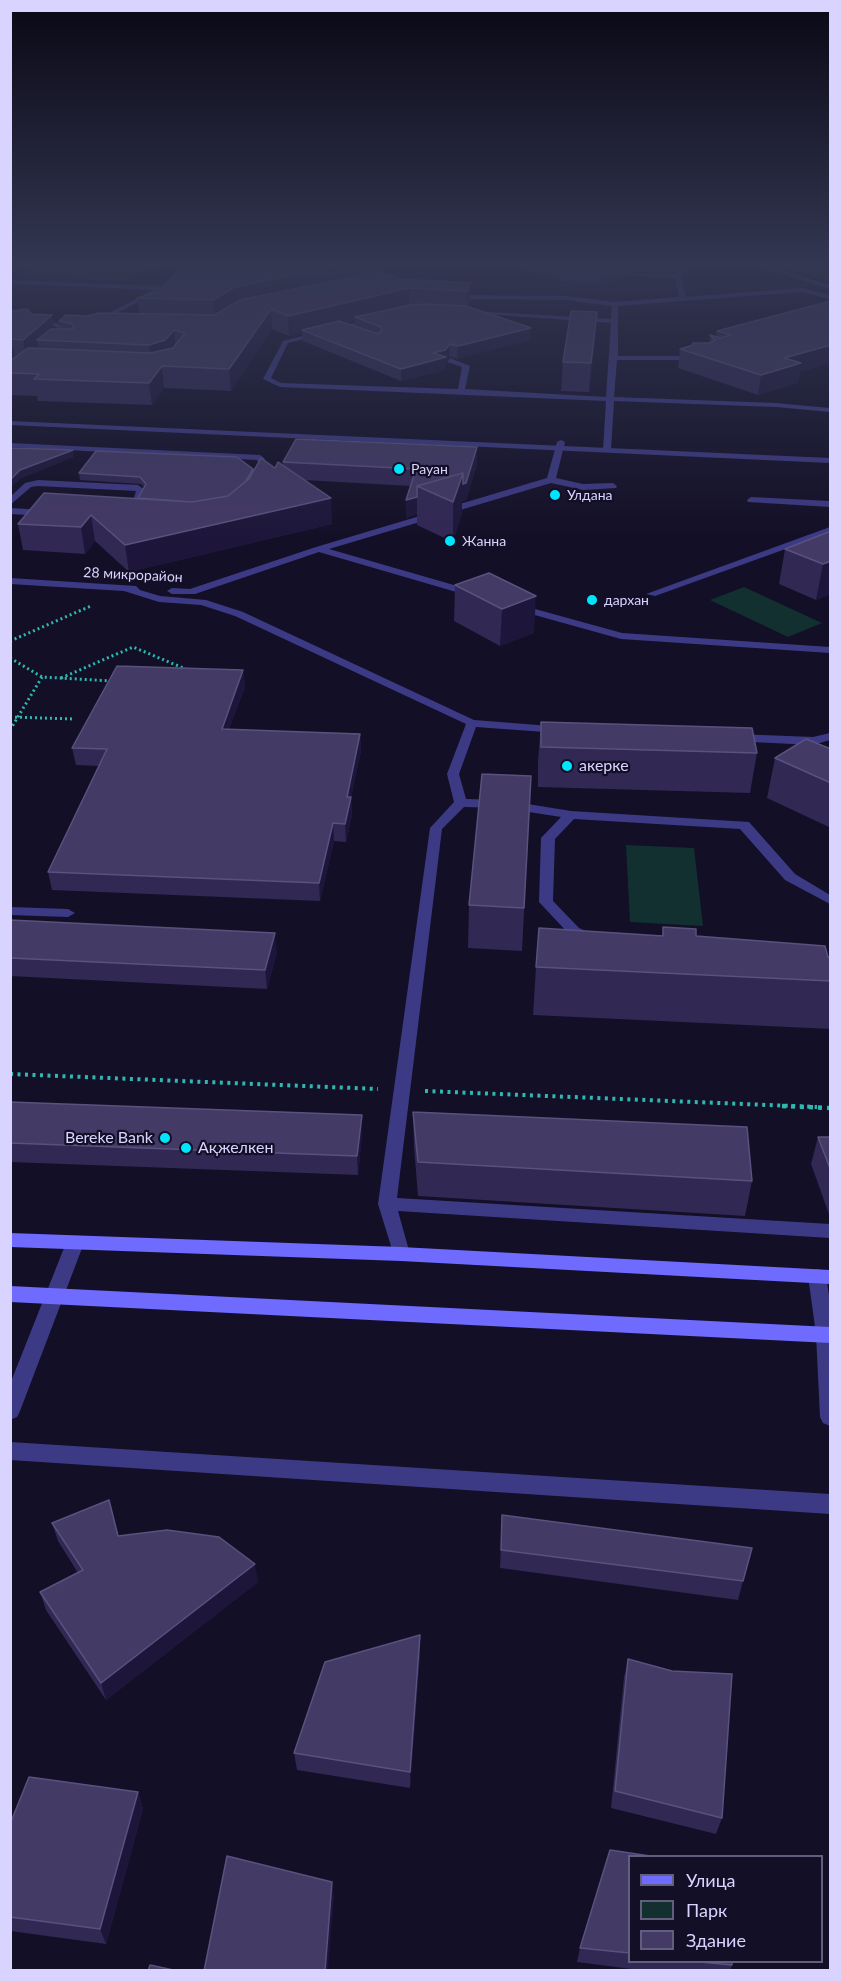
<!DOCTYPE html>
<meta charset="utf-8">
<style>
body{margin:0}
#map{position:relative;width:841px;height:1981px;overflow:hidden;background:#130f26;font-family:Lato,sans-serif}
canvas{display:block}
.frame{position:absolute;inset:0;border:12px solid #d9d4ff;pointer-events:none}
.legend{position:absolute;left:628px;top:1855px;width:195px;height:108px;box-sizing:border-box;background:#130f26;border:2px solid #625e7d;margin:0;padding:8px 10px;list-style:none;font-size:18px;color:#d9d4ff}
.legend li{display:flex;align-items:center;gap:12px;height:30px}
.legend b{width:30px;border:2px solid #625e7d}
</style>
<div id="map">
<canvas width="841" height="1981"></canvas>
<div class="frame"></div>
<ul class="legend">
<li><b style="height:8px;background:#6f6bff"></b>Улица</li>
<li><b style="height:16px;background:#12302f"></b>Парк</li>
<li><b style="height:16px;background:#433a66"></b>Здание</li>
</ul>
</div>
<script>
const ctx = document.querySelector('canvas').getContext('2d');
ctx.lineJoin = 'round';
function fillPath(path, color) { ctx.fillStyle = color; ctx.fill(path, 'evenodd'); }
const toPath = rows => new Path2D(rows.map(r => 'M' + r).join(''));
function stroke(path, color, width, dash) { ctx.strokeStyle = color; ctx.lineWidth = width; ctx.lineCap = dash ? 'butt' : 'round'; ctx.setLineDash(dash || []); ctx.stroke(path); }
function label(font, color, halo, rows, align = 'center') {
  ctx.font = font + ' Lato,sans-serif'; ctx.lineWidth = 4.5; ctx.setLineDash([]); ctx.textBaseline = 'middle'; ctx.strokeStyle = halo; ctx.fillStyle = color; for (const [text, x, y, turn = 0] of rows) {
    ctx.save(); ctx.translate(x, y); ctx.rotate((+turn || 0) * Math.PI / 180); ctx.textAlign = isNaN(turn) ? turn : align; if (halo) ctx.strokeText(text, 0, 0); ctx.fillText(text, 0, 0); ctx.restore();
  }
}
fillPath(toPath([
 [770,263,830,263,830,281],
 [36,267,142,270,130,281,22,278],
 [744,587,822,623,788,637,710,600],
 [626,845,694,848,703,926,630,922]
]), '#12302f');
stroke(toPath([
 [10,641,91,606],
 [10,658,42,677,112,681],
 [61,678,133,647,188,670],
 [10,717,75,719],
 [10,730,42,677]
]), '#2fb8b0', 3, [2, 3]);
stroke(toPath([
 [10,1074,378,1089],
 [425,1091,817,1107]
]), '#2fb8b0', 4, [3, 4.5]);
stroke(toPath([
 [782,1106,830,1108]
]), '#2fb8b0', 4.5, [4, 5]);
fillPath(toPath([
 [10,263,144,266,162,263,157,267,144,270,10,266,10,263],
 [670,263,684,266,681,276,686,297,802,288,830,295,830,299,802,292,618,306,618,356,698,356,702,358,698,360,617,360,614,397,776,403,830,408,830,412,776,407,614,401,611,450,607,452,603,450,606,401,280,387,263,379,283,341,375,318,377,321,288,343,271,378,281,383,458,389,462,367,447,362,450,358,470,366,465,389,606,397,611,323,470,313,473,311,611,319,612,306,566,300,450,299,447,297,450,295,566,296,615,302,679,297,675,278,603,274,606,272,676,274,678,267,670,263],
 [748,263,759,263,830,285,830,289,748,263],
 [10,280,180,287,183,289,157,290,157,292,96,324,69,331,10,313,10,309,69,327,92,322,153,290,10,284,10,280],
 [561,440,565,442,556,478,583,484,613,483,617,486,616,488,583,490,551,483,329,549,478,592,478,596,470,596,319,552,195,594,172,594,167,591,172,588,190,589,316,547,547,478,557,442,561,440],
 [10,443,260,455,264,458,269,469,260,479,256,476,261,469,257,460,10,447,10,443],
 [38,480,138,485,145,490,141,501,130,517,127,518,122,515,133,501,136,491,38,486,31,487,10,505,10,497,25,483,38,480],
 [751,497,830,501,830,507,748,502,747,500,751,497],
 [10,508,47,510,52,513,47,516,10,514,10,508],
 [830,527,830,533,655,596,646,594,830,527],
 [10,578,136,586,140,590,160,596,206,600,243,612,474,720,563,727,565,729,559,733,476,727,459,774,466,799,503,800,571,811,749,822,795,874,830,895,830,904,785,880,740,829,574,819,555,839,553,901,579,928,597,936,599,939,592,943,569,934,539,902,541,838,561,817,503,808,464,807,442,829,397,1198,830,1224,830,1238,398,1211,410,1254,407,1259,401,1261,395,1259,378,1204,430,828,454,802,447,774,466,724,235,616,201,605,159,602,124,591,10,584,10,578],
 [517,604,622,633,830,647,830,653,621,639,513,609,512,607,517,604],
 [736,734,813,737,830,733,830,740,813,745,732,741,732,735,736,734],
 [10,907,68,909,75,913,68,917,10,915,10,907],
 [10,1442,830,1494,830,1514,10,1460,10,1442]
]), '#3d3a85');
fillPath(toPath([
 [75,1236,81,1238,84,1243,20,1411,17,1417,10,1420,10,1384,66,1243,69,1238,75,1236],
 [817,1269,824,1271,826,1276,830,1302,830,1426,823,1423,820,1417,816,1334,808,1276,810,1271,817,1269]
]), '#3d3a85');
fillPath(toPath([
 [10,421,830,458,830,463,10,425,10,421]
]), '#3d3a85');
fillPath(toPath([
 [10,1233,401,1247,830,1270,830,1284,401,1261,10,1247,10,1233],
 [10,1286,830,1327,830,1343,10,1302,10,1286]
]), '#6f6bff');
fillPath(toPath([
 [276,263,375,263,374,273,401,279,470,283,470,302,468,307,531,328,531,340,457,359,449,356,446,361,446,370,401,381,303,341,302,333,289,336,272,329,231,391,164,388,152,405,38,401,37,396,10,395,10,311,31,314,52,315,54,329,60,329,59,321,87,316,139,314,137,298,157,293,245,269],
 [355,321,355,326,346,323],
 [509,263,676,263,675,269,663,271,626,270,625,279,600,284,564,282],
 [831,296,831,363,800,372,798,383,758,395,678,368,680,349,709,343,710,335,716,337,717,331,829,301],
 [595,339,589,392,561,391,563,362],
 [283,462,477,464,466,500,462,501,462,512,453,542,417,525,417,514,406,518,411,486,304,480,332,524,129,572,95,541,85,554,23,550,18,524,138,498,144,487,141,484,80,480,79,473,253,469,254,471,283,466],
 [831,531,831,594,816,600,779,584,785,549],
 [489,573,534,633,500,646,454,621,455,585],
 [243,670,245,687,229,729,360,734,361,751,351,797,352,815,346,842,334,841,320,901,52,890,48,872,99,766,76,765,72,748],
 [541,722,757,753,750,793,538,787,538,762],
 [831,749,831,828,767,798,775,758],
 [531,776,522,951,468,948,469,905],
 [10,920,277,952,267,989,10,976],
 [663,927,831,981,831,1029,533,1015,536,967,662,936],
 [10,1102,362,1115,362,1134,358,1175,10,1162],
 [413,1112,752,1181,745,1216,418,1196,414,1147],
 [818,1137,831,1137,831,1217,830,1217,811,1164],
 [502,1515,743,1581,738,1600,500,1568],
 [52,1523,118,1536,258,1582,106,1700,46,1610,40,1592,78,1573,58,1541],
 [420,1653,410,1788,297,1770,294,1753],
 [628,1659,722,1818,716,1834,611,1808,624,1677],
 [138,1792,143,1809,106,1944,10,1931,10,1824],
 [630,1857,630,1962,732,1962,732,1965,730,1971,647,1971,577,1962,580,1948]
]), '#312854');
fillPath(toPath([
 [348,263,375,263,375,272,368,285,237,313,215,327,213,300,235,287],
 [601,263,626,263,625,279,600,284],
 [663,263,676,263,675,269,663,271],
 [686,263,703,263,686,267],
 [470,283,470,302,466,310,467,291],
 [409,288,409,308,355,317,355,321,307,332,302,330,302,333,289,336,288,316],
 [271,309,272,329,231,391,229,369],
 [597,312,595,339,589,392,591,363],
 [52,315,55,335,37,340,39,349,26,361,23,340],
 [531,328,531,340,457,359,458,346],
 [174,330,176,351,152,366,149,345],
 [450,344,449,356,446,361,446,370,401,381,401,369],
 [831,345,831,363,800,372,798,383,758,395,761,375,784,358],
 [14,348,17,369,10,373,10,351],
 [162,366,164,388,152,405,149,383],
 [477,447,477,464,466,500,462,501,462,512,453,542,453,502,463,473],
 [73,450,74,457,22,478,10,488,10,480,20,470],
 [417,497,417,514,406,518,406,500],
 [331,498,332,524,129,572,125,545],
 [91,515,95,541,85,554,81,527],
 [831,561,831,594,816,600,823,564],
 [536,596,534,633,500,646,502,609],
 [243,670,245,687,223,746,222,729],
 [360,734,361,751,347,815,347,797],
 [351,797,352,815,346,842,345,824],
 [333,823,334,841,320,901,319,883],
 [275,933,277,952,267,989,265,970],
 [362,1115,362,1134,358,1175,357,1156],
 [255,1564,258,1582,106,1700,101,1683],
 [420,1635,420,1653,410,1788,410,1772],
 [138,1792,143,1809,106,1944,100,1929],
 [332,1882,334,1897,328,1971,325,1971]
]), '#1d163a');
const building = toPath([
 [276,263,348,263,235,287,213,300,137,298,157,293,181,268,245,269,276,263],
 [379,272,401,279,470,283,467,291,409,288,288,316,271,309,229,369,162,366,149,383,34,379,39,374,10,373,10,361,28,348,150,353,173,348,185,333,174,330,165,340,149,345,37,340,51,329,73,329,73,324,59,321,66,315,87,316,99,313,215,315,240,300,379,272],
 [831,301,831,345,784,358,801,363,761,375,680,349,693,345,693,343,710,343,715,340,710,335,720,338,731,335,717,331,831,301],
 [426,304,466,306,531,328,458,346,450,344,445,350,433,353,446,357,401,369,302,330,339,321,378,334,382,330,381,327,355,317,410,305,426,304],
 [27,309,31,314,52,315,23,340,10,339,10,311,27,309],
 [571,311,597,312,591,363,563,362,571,311],
 [296,439,477,447,466,483,463,484,463,473,417,486,417,497,406,500,416,469,283,462,296,439],
 [10,448,73,450,20,470,10,480,10,448],
 [96,451,237,457,253,469,246,481,228,496,192,502,138,498,146,484,140,477,79,473,96,451],
 [261,458,275,468,278,462,331,498,125,545,91,515,81,527,18,524,44,493,192,502,228,496,249,479,261,458],
 [463,473,453,502,417,486,463,473],
 [831,531,831,561,823,564,785,549,831,531],
 [489,573,536,596,502,609,455,585,489,573],
 [117,666,243,670,222,729,360,734,347,797,351,797,345,824,333,823,319,883,48,872,107,749,72,748,117,666],
 [541,722,752,728,757,753,541,747,541,722],
 [806,739,831,749,831,783,775,758,806,739],
 [482,774,531,776,524,908,469,905,482,774],
 [10,920,275,933,265,970,10,958,10,920],
 [663,927,696,929,696,936,825,946,828,957,831,957,831,981,536,967,539,928,663,936,663,927],
 [10,1102,362,1115,357,1156,10,1143,10,1102],
 [413,1112,747,1127,752,1181,418,1162,413,1112],
 [818,1137,831,1137,831,1171,818,1137],
 [109,1500,118,1536,167,1530,219,1537,255,1564,101,1683,40,1592,83,1570,52,1523,109,1500],
 [502,1515,752,1548,743,1581,501,1550,502,1515],
 [420,1635,410,1772,294,1753,325,1662,420,1635],
 [628,1659,672,1671,732,1674,722,1818,615,1791,628,1659],
 [29,1777,138,1792,100,1929,10,1917,10,1824,29,1777],
 [610,1850,657,1857,630,1857,630,1953,580,1948,610,1850],
 [227,1856,332,1882,325,1971,204,1971,227,1856],
 [700,1962,732,1962,732,1965,700,1962],
 [150,1965,178,1971,148,1971,150,1965]
]);
fillPath(building, '#433a66');
stroke(building, '#5a527e', 1.5);
const sky = ctx.createLinearGradient(0, 0, 0, 541);
sky.addColorStop(0, '#0a0815');
sky.addColorStop(0.49, '#333752');
sky.addColorStop(1, '#33375200');
ctx.fillStyle = sky;
ctx.fillRect(0, 0, 841, 541);
for (const [x, y, r, color] of [
 [399,469,6,"#00e5ff"],
 [555,495,6,"#00e5ff"],
 [450,541,6,"#00e5ff"],
 [592,600,6,"#00e5ff"],
 [567,766,6,"#00e5ff"],
 [165,1138,6,"#00e5ff"],
 [186,1148,6,"#00e5ff"]
]) { const dot = new Path2D(); dot.arc(x, y, r, 0, 2 * Math.PI); ctx.fillStyle = color; ctx.fill(dot); stroke(dot, '#130f26', 2); }
label('14px', '#d9d4ff', '#130f26', [
 ["Рауан",411,469],
 ["Улдана",567,495],
 ["Жанна",462,541],
 ["дархан",604,600]
], 'left');
label('14px', '#d9d4ff', '#130f26', [
 ["28 микрорайон",133,575,3]
]);
label('16px', '#d9d4ff', '#130f26', [
 ["акерке",579,766],
 ["Bereke Bank",153,1138,"right"],
 ["Ақжелкен",198,1148]
], 'left');
</script>
